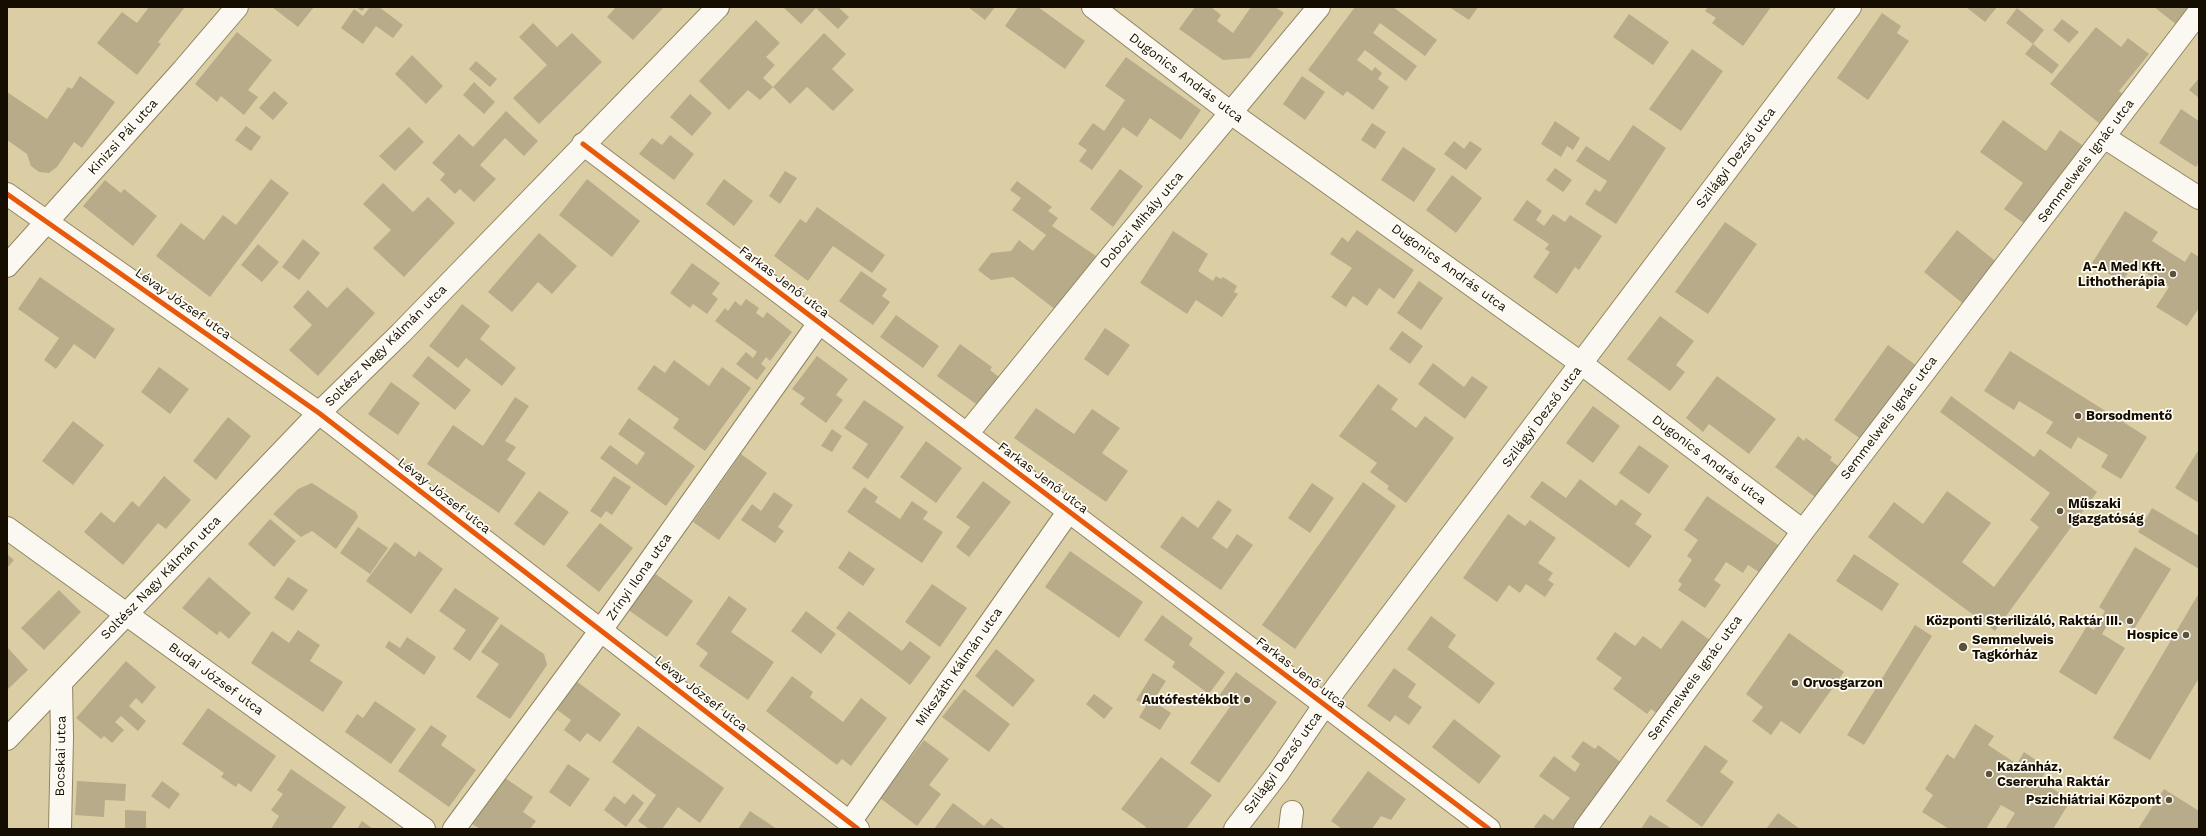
<!DOCTYPE html>
<meta charset="utf-8">
<style>
body{margin:0}
#map{position:relative;width:2206px;height:836px;overflow:hidden;background:#dccea4;font-family:"Work Sans",sans-serif}
canvas{display:block}
.frame{position:absolute;inset:0;border:8px solid #150e00;pointer-events:none}
</style>
<div id="map">
<canvas width="2206" height="836"></canvas>
<div class="frame"></div>
</div>
<script>
const ctx = document.querySelector('canvas').getContext('2d');
ctx.lineJoin = 'round';
function fillPath(path, color) { ctx.fillStyle = color; ctx.fill(path, 'evenodd'); }
const toPath = rows => new Path2D(rows.map(r => 'M' + r).join(''));
function stroke(path, color, width, dash) { ctx.strokeStyle = color; ctx.lineWidth = width; ctx.lineCap = dash ? 'butt' : 'round'; ctx.setLineDash(dash || []); ctx.stroke(path); }
function label(font, color, halo, rows, align = 'center') {
  ctx.font = font + ' "Work Sans",sans-serif'; ctx.lineWidth = 3.5; ctx.setLineDash([]); ctx.textBaseline = 'middle'; ctx.strokeStyle = halo; ctx.fillStyle = color; for (const [text, x, y, turn = 0] of rows) {
    ctx.save(); ctx.translate(x, y); ctx.rotate((+turn || 0) * Math.PI / 180); ctx.textAlign = isNaN(turn) ? turn : align; if (halo) ctx.strokeText(text, 0, 0); ctx.fillText(text, 0, 0); ctx.restore();
  }
}
fillPath(toPath([
 [149,7,185,7,158,42,161,44,137,75,97,43,122,12,137,23],
 [272,7,314,7,298,27],
 [356,7,365,7,362,11],
 [370,7,379,7,403,25,393,38,376,26,363,44,341,28,354,9,363,16],
 [616,7,664,7,633,40,607,17],
 [783,7,838,7,849,17,838,29,816,8,801,24],
 [968,7,995,7,985,20],
 [1018,7,1038,7,1085,41,1065,69,1005,26],
 [1195,7,1211,7,1221,15,1217,21,1233,33,1251,7,1275,7,1284,13,1250,58,1223,60,1179,29],
 [1355,7,1393,7,1437,40,1425,56,1380,23,1373,33,1417,66,1406,81,1365,50,1357,60,1372,71,1375,67,1382,73,1378,79,1389,87,1373,110,1347,91,1343,96,1308,70],
 [1449,7,1478,7,1469,20],
 [1708,7,1771,7,1743,46,1712,23,1716,18,1705,11],
 [1966,7,1997,7,1985,22],
 [2154,7,2196,7,2181,28],
 [2017,8,2044,30,2033,44,2006,23],
 [1882,13,1901,26,1897,33,1909,41,1868,100,1837,78],
 [1629,14,1669,42,1653,65,1613,37],
 [2062,19,2079,32,2069,43,2053,30],
 [756,20,780,43,766,57,775,65,763,78,773,87,760,100,748,90,729,110,699,81],
 [533,23,557,47,572,33,602,62,539,124,513,98,547,65,519,37],
 [2096,27,2121,47,2128,38,2149,54,2119,91,2128,98,2104,127,2050,84],
 [237,32,272,60,248,90,258,97,244,115,221,96,217,102,195,84],
 [824,33,846,54,832,69,854,90,833,111,807,87,790,104,773,87],
 [2033,44,2059,65,2052,74,2025,54],
 [1692,49,1723,71,1681,131,1649,109],
 [412,55,443,86,426,104,395,74],
 [1126,57,1201,110,1181,140,1150,118,1137,137,1123,127,1092,170,1079,161,1087,150,1078,144,1093,123,1104,131,1125,100,1105,86],
 [476,61,497,79,490,87,469,69],
 [80,76,115,102,82,148,74,142,57,167,49,173,39,172,31,166,27,154,7,140,7,92,47,119,68,87,72,89],
 [1302,76,1325,92,1305,120,1283,104],
 [2199,78,2199,98,2189,90],
 [474,82,495,102,484,114,463,95],
 [274,91,288,103,273,120,259,108],
 [690,94,712,113,692,136,670,117],
 [2181,109,2199,121,2199,162,2196,167,2159,143],
 [506,111,538,141,524,156,505,138,480,165,496,179,474,202,460,189,455,194,440,180,445,174,432,163,459,134,473,147],
 [2003,120,2046,151,2060,130,2085,147,2028,226,2004,209,2023,183,1980,152],
 [1555,121,1580,138,1573,150,1567,146,1561,157,1541,144],
 [1372,123,1386,132,1375,149,1361,140],
 [1633,125,1666,148,1616,224,1585,204,1595,189,1600,192,1607,181,1576,161,1586,146,1609,161],
 [246,126,261,137,251,151,235,140],
 [409,127,424,142,395,171,379,156],
 [670,135,694,154,674,180,639,154,652,138,662,145],
 [1454,141,1464,149,1470,141,1482,149,1466,170,1444,154],
 [1403,147,1436,169,1414,202,1381,180],
 [1555,168,1572,180,1563,192,1546,180],
 [1120,169,1143,186,1113,227,1090,209],
 [785,171,797,178,780,204,769,196],
 [1452,175,1482,198,1456,233,1426,210],
 [271,179,289,193,210,297,156,256,181,223,204,240,223,215,236,225],
 [587,179,640,221,612,257,559,215],
 [724,179,753,201,734,226,706,204],
 [105,180,121,193,124,189,157,216,133,246,83,206],
 [1017,181,1052,207,1048,211,1058,218,1052,226,1096,256,1056,310,1013,277,991,280,978,270,991,253,1011,251,1019,240,1033,251,1046,235,1012,210,1021,198,1010,190],
 [383,183,413,212,428,197,455,223,404,277,373,248,391,230,363,204],
 [1527,200,1542,211,1536,220,1544,226,1553,214,1565,222,1570,215,1602,236,1579,270,1575,267,1557,294,1533,277,1550,252,1545,249,1549,244,1513,220],
 [817,207,885,255,872,273,833,246,808,281,774,256,800,219,806,223],
 [2125,211,2158,232,2152,241,2185,262,2191,252,2199,257,2199,308,2187,326,2156,307,2169,287,2133,265,2122,282,2092,263],
 [1725,222,1757,244,1708,314,1675,292],
 [1357,230,1414,270,1394,299,1379,288,1367,306,1353,296,1346,307,1331,297,1352,268,1330,254,1342,237,1348,242],
 [1957,230,1999,264,1966,306,1924,272],
 [1173,231,1208,254,1198,271,1213,281,1216,276,1221,279,1223,277,1237,286,1234,292,1238,294,1222,317,1196,300,1187,314,1140,283],
 [539,233,577,266,552,294,538,282,512,312,488,292],
 [303,239,320,253,299,280,282,267],
 [258,244,279,262,262,282,241,265],
 [692,263,720,283,712,294,718,299,707,314,693,304,690,308,670,293],
 [861,271,887,289,882,296,890,302,873,325,839,301],
 [40,277,115,329,95,359,74,344,56,369,44,360,59,338,18,309],
 [1419,281,1443,298,1421,330,1397,313],
 [347,287,375,313,318,376,289,350,312,325,293,307,308,290,327,308],
 [746,299,759,308,756,313,763,318,767,312,792,332,770,361,766,357,761,364,766,368,757,380,736,364,746,352,753,358,757,352,715,321,725,308,728,311,735,301,741,306],
 [462,304,490,326,480,339,516,368,502,386,466,358,458,368,429,346],
 [896,315,939,346,923,368,880,337],
 [1660,316,1694,341,1676,365,1685,372,1670,391,1627,359],
 [1105,328,1130,345,1108,376,1084,359],
 [1402,331,1423,346,1410,364,1389,349],
 [960,344,992,367,990,370,999,377,979,406,937,376],
 [1888,345,1920,368,1865,442,1834,420],
 [2010,351,2147,437,2121,479,2101,467,2108,455,2078,437,2071,449,2046,433,2053,422,2019,401,2014,410,1984,391],
 [428,356,471,390,455,410,412,376],
 [817,356,848,379,836,395,843,400,826,423,800,404,805,398,792,389],
 [674,360,709,386,722,367,751,388,705,451,673,428,679,419,637,389,654,365,665,373],
 [1433,363,1464,387,1472,376,1488,387,1465,419,1418,384],
 [159,367,189,389,170,414,141,392],
 [1717,376,1776,419,1749,454,1709,424,1703,432,1686,418],
 [391,382,420,403,398,435,368,414],
 [1378,384,1398,399,1391,409,1416,428,1425,416,1454,438,1406,503,1387,489,1389,486,1370,472,1377,463,1339,436],
 [1951,396,2034,457,2040,449,2097,492,1995,631,1868,537,1894,502,1923,524,1947,491,1991,523,1962,562,1994,587,2039,527,2030,520,2050,493,1940,412],
 [515,397,529,406,505,441,516,447,507,460,526,473,499,513,427,464,453,425,483,446],
 [864,400,904,427,868,479,852,468,868,444,844,428],
 [1593,406,1620,426,1593,463,1566,443],
 [1036,408,1074,434,1092,409,1120,428,1102,453,1128,471,1106,502,1014,438],
 [228,417,251,436,216,480,193,461],
 [629,418,695,466,666,506,600,458,610,445,637,465,645,453,618,434],
 [73,421,104,445,73,485,42,461],
 [832,429,842,436,832,452,821,446],
 [1798,436,1804,441,1806,438,1832,457,1830,460,1842,469,1819,500,1775,467],
 [926,441,962,468,936,503,900,477],
 [1639,445,1669,466,1649,494,1619,473],
 [2199,449,2199,503,2175,488],
 [741,454,767,473,719,540,693,522],
 [164,476,191,500,166,529,158,523,123,565,84,532,101,512,114,523,132,501,139,507],
 [614,476,631,487,612,515,606,511,601,518,590,511],
 [1580,479,1616,506,1621,499,1642,514,1635,524,1652,536,1629,568,1530,497,1542,481,1566,498],
 [983,481,1011,502,969,557,956,547,970,527,956,517],
 [1363,482,1396,506,1295,649,1262,625],
 [312,483,356,512,358,517,336,549,312,531,301,537,273,514,298,489],
 [1312,483,1334,498,1310,533,1288,518],
 [864,487,878,497,875,502,900,519,912,501,928,512,923,519,943,532,922,563,847,512],
 [539,491,569,512,544,546,514,524],
 [774,492,793,505,778,527,784,531,775,543,741,520,752,504,761,511],
 [1707,496,1784,549,1765,576,1748,565,1743,573,1726,562,1714,580,1721,585,1705,608,1678,590,1682,584,1678,581,1692,560,1687,556,1698,540,1684,530],
 [1218,500,1232,510,1212,538,1227,549,1237,534,1253,545,1221,590,1160,547,1182,516,1198,528],
 [2152,508,2199,536,2199,569,2138,532],
 [1508,514,1525,526,1530,520,1556,538,1538,563,1553,573,1548,580,1554,584,1545,597,1526,584,1520,593,1509,585,1497,602,1463,578],
 [270,519,296,541,274,567,248,544],
 [600,523,633,548,599,592,566,566],
 [358,527,388,548,370,574,340,553],
 [395,542,415,557,419,551,443,569,411,614,366,581],
 [2135,547,2171,569,2134,629,2113,616,2102,634,2125,648,2096,695,2059,672,2087,626,2094,630,2105,611,2099,607],
 [849,551,875,569,863,586,838,568],
 [1070,551,1143,602,1119,638,1045,587],
 [7,554,14,560,7,568],
 [1854,554,1899,584,1882,611,1836,581],
 [653,572,693,601,667,637,627,609],
 [209,577,251,613,229,639,220,631,217,635,182,608],
 [288,577,308,590,293,611,274,598],
 [932,584,967,608,940,647,905,622],
 [455,588,499,618,470,661,453,649,466,630,439,611],
 [59,590,81,612,44,650,21,628],
 [2199,593,2199,678,2150,760,2113,738],
 [729,596,747,609,731,632,774,662,748,700,699,666,708,653,696,644],
 [806,611,836,634,821,654,791,631],
 [849,611,902,651,910,641,931,657,910,685,836,628],
 [1162,615,1193,638,1189,645,1225,672,1209,694,1172,667,1175,662,1144,640],
 [1431,616,1456,635,1448,647,1495,683,1479,704,1407,649],
 [1682,620,1714,643,1661,716,1651,709,1647,714,1613,689,1622,678,1596,659,1615,632,1635,646,1643,636,1661,649],
 [501,624,544,654,547,665,510,719,476,697,499,664,481,652],
 [1915,625,1932,636,1864,745,1847,735],
 [298,630,320,645,310,661,343,682,323,712,251,663,272,631,289,643],
 [1789,633,1844,672,1800,734,1781,721,1771,735,1752,721,1763,707,1746,694],
 [407,637,436,657,424,675,385,647,389,641,400,648],
 [7,647,28,670,7,690],
 [996,649,1035,680,1013,707,975,676],
 [126,661,156,687,142,704,136,698,129,706,146,721,138,731,121,716,115,722,124,730,112,743,104,736,101,739,76,718],
 [1394,668,1416,684,1408,697,1422,707,1409,725,1395,715,1390,722,1367,706],
 [1236,672,1277,702,1219,783,1190,763,1230,707,1218,697],
 [1153,673,1166,681,1153,701,1171,713,1160,730,1139,717,1146,706,1136,700],
 [792,676,813,692,810,697,843,722,861,698,887,718,851,766,842,759,837,765,766,711],
 [576,681,621,714,600,742,587,733,580,742,564,730,571,720,556,709],
 [964,689,1010,724,989,752,942,717],
 [1094,694,1113,708,1104,719,1086,704],
 [375,701,416,729,391,764,345,732,357,714,363,718],
 [208,708,276,756,251,792,238,783,236,787,221,777,224,773,182,744],
 [1454,719,1501,756,1479,784,1432,747],
 [1975,724,1994,736,1988,745,2017,764,2024,752,2048,768,2040,781,2071,800,2053,829,2005,829,2015,813,2001,805,1986,829,1949,829,1922,812,1933,795,1925,789,1947,754,1954,759],
 [431,725,447,736,441,745,476,770,449,807,398,771],
 [638,726,724,788,700,823,678,807,662,829,649,829,638,821,656,795,612,762],
 [924,740,949,759,929,785,941,794,917,826,880,798],
 [1583,741,1595,749,1598,745,1622,763,1575,829,1537,829,1534,827,1544,814,1553,820,1570,798,1539,776,1554,756,1575,772,1580,764,1571,757],
 [1705,745,1728,761,1720,772,1734,782,1702,827,1666,801],
 [1161,757,1212,795,1186,829,1144,829,1146,827,1121,809],
 [568,764,590,779,570,807,549,792],
 [291,769,346,807,331,829,271,829,279,816,271,810,283,794,277,790],
 [1368,771,1406,799,1391,820,1381,816,1372,829,1342,829,1331,821],
 [505,778,533,797,523,812,536,821,530,829,480,829,472,824],
 [77,781,126,784,125,801,105,800,104,817,75,815],
 [162,781,180,794,169,809,151,796],
 [2164,789,2199,811,2199,829,2138,829],
 [633,794,644,803,626,827,604,810,614,796,625,804],
 [953,803,984,826,991,818,1006,829,934,829],
 [125,810,146,811,146,829,125,829],
 [750,811,777,829,738,829],
 [1778,813,1800,829,1766,829],
 [1650,815,1672,829,1641,829],
 [362,821,373,829,357,829]
]), '#b7ab8a');
const minor = toPath([
 [1093,7,1231,113,1582,364,1803,531],
 [2104,137,2199,198],
 [583,144,1489,829],
 [7,194,319,413,858,829],
 [7,266,184,69,237,7],
 [967,434,1117,249,1319,7],
 [7,528,424,829],
 [7,739,319,413,401,333,718,7],
 [850,822,1069,511],
 [60,829,62,737,61,683],
 [454,829,601,630,819,323],
 [1290,829,1292,812],
 [1585,829,1803,531,2199,12]
]);
const major = toPath([
 [1235,829,1278,773,1336,688,1850,7]
]);
stroke(minor, '#908562', 24);
stroke(major, '#908562', 24);
stroke(minor, '#faf8f1', 22);
stroke(major, '#faf8f1', 22);
stroke(toPath([
 [583,144,1489,829],
 [7,194,319,413,858,829]
]), '#e8590c', 5);
for (const [x, y, r, color] of [
 [2173,274,4,"#5b5139"],
 [2078,416,4,"#5b5139"],
 [2060,511,4,"#5b5139"],
 [2130,621,4,"#5b5139"],
 [2186,635,4,"#5b5139"],
 [1963,647,5,"#5b5139"],
 [1795,683,4,"#5b5139"],
 [1247,700,4,"#5b5139"],
 [1989,774,4,"#5b5139"],
 [2169,800,4,"#5b5139"]
]) { const dot = new Path2D(); dot.arc(x, y, r, 0, 2 * Math.PI); ctx.fillStyle = color; ctx.fill(dot); stroke(dot, '#fefcf4', 1.5); }
label('13px', '#150e00', '#fefcf4', [
 ["Dugonics András utca",1186,78,37],
 ["Kinizsi Pál utca",123,137,-48],
 ["Szilágyi Dezső utca",1736,158,-53],
 ["Semmelweis Ignác utca",2086,161,-53],
 ["Dobozi Mihály utca",1142,220,-50],
 ["Dugonics András utca",1449,268,36],
 ["Farkas Jenő utca",784,282,37],
 ["Lévay József utca",183,304,35],
 ["Soltész Nagy Kálmán utca",386,346,-45],
 ["Szilágyi Dezső utca",1542,417,-53],
 ["Semmelweis Ignác utca",1889,418,-53],
 ["Dugonics András utca",1709,460,37],
 ["Farkas Jenő utca",1043,478,37],
 ["Lévay József utca",444,496,38],
 ["Zrínyi Ilona utca",639,577,-55],
 ["Soltész Nagy Kálmán utca",161,578,-46],
 ["Mikszáth Kálmán utca",959,667,-55],
 ["Farkas Jenő utca",1301,673,37],
 ["Semmelweis Ignác utca",1695,678,-54],
 ["Budai József utca",216,679,36],
 ["Lévay József utca",701,694,38],
 ["Bocskai utca",61,756,-89],
 ["Szilágyi Dezső utca",1283,763,-54]
]);
label('bold 13px', '#150e00', '#fefcf4', [
 ["A-A Med Kft.",2165,267],
 ["Lithotherápia",2165,282],
 ["Borsodmentő",2086,416,"left"],
 ["Műszaki",2068,504,"left"],
 ["Igazgatóság",2068,519,"left"],
 ["Központi Sterilizáló, Raktár III.",2122,621],
 ["Hospice",2178,635],
 ["Semmelweis",1972,640,"left"],
 ["Tagkórház",1972,655,"left"],
 ["Orvosgarzon",1803,683,"left"],
 ["Autófestékbolt",1239,700],
 ["Kazánház,",1997,767,"left"],
 ["Csereruha Raktár",1997,782,"left"],
 ["Pszichiátriai Központ",2161,800]
], 'right');
</script>
